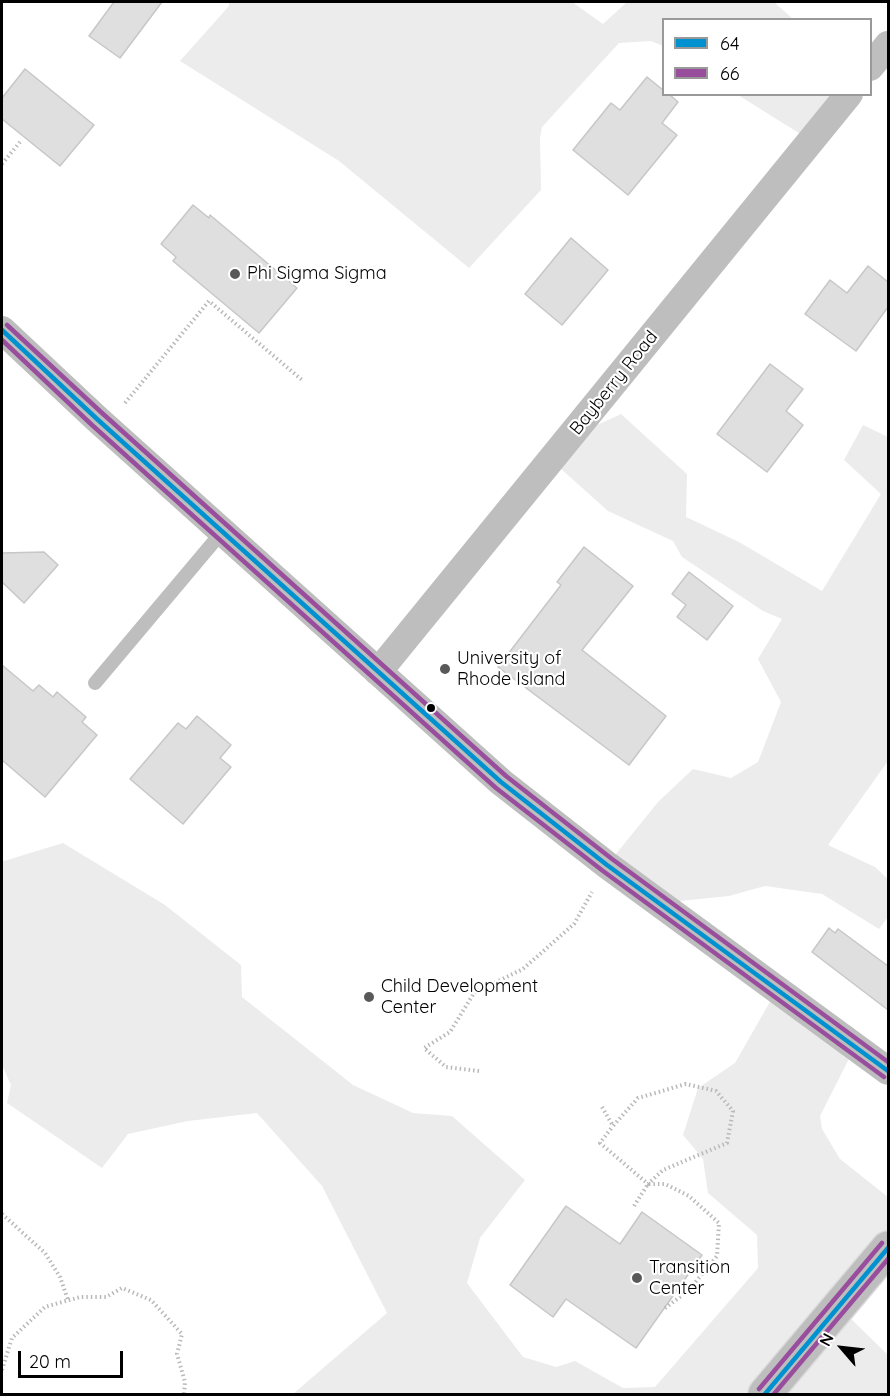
<!DOCTYPE html>
<style>
body{margin:0}
#map{position:relative;width:890px;height:1396px;overflow:hidden;background:#fff;font-family:Quicksand,sans-serif}
canvas{display:block}
.frame{position:absolute;inset:0;border:3px solid #000;pointer-events:none}
.legend{position:absolute;left:662px;top:18px;width:210px;height:78px;box-sizing:border-box;background:#fff;border:2px solid #999;margin:0;padding:8px 10px;list-style:none;font-size:18px;color:#000}
.legend li{display:flex;align-items:center;gap:12px;height:30px}
.legend b{width:30px;border:2px solid #999}
.north{position:absolute;left:812px;top:1318px;width:60px;height:60px;-webkit-text-stroke:4px #fff;paint-order:stroke;rotate:298deg;font-size:16px;font-weight:700;line-height:24px;text-align:center;color:#000}
.north::after{content:'';display:block;margin:auto;width:21px;height:27px;background:#000;clip-path:polygon(50% 0,100% 100%,50% 72%,0 100%)}
.scale{position:absolute;left:18px;top:1351px;width:105px;height:27px;box-sizing:border-box;border:3px solid #000;border-top:0;padding-left:8px;font-size:18px;line-height:21px;white-space:nowrap;color:#000;-webkit-text-stroke:4px #fff;paint-order:stroke}
</style>
<div id="map">
<canvas width="890" height="1396"></canvas>
<div class="frame"></div>
<ul class="legend">
<li><b style="height:8px;background:#0092d0"></b>64</li>
<li><b style="height:8px;background:#994d9d"></b>66</li>
</ul>
<div class="north">N</div>
<div class="scale">20 m</div>
</div>
<script>
const ctx = document.querySelector('canvas').getContext('2d');
ctx.lineJoin = 'round';
function fillPath(path, color) { ctx.fillStyle = color; ctx.fill(path, 'evenodd'); }
const toPath = rows => new Path2D(rows.map(r => 'M' + r).join(''));
function stroke(path, color, width, dash) { ctx.strokeStyle = color; ctx.lineWidth = width; ctx.lineCap = dash ? 'butt' : 'round'; ctx.setLineDash(dash || []); ctx.stroke(path); }
function label(font, color, halo, rows, align = 'center') {
  ctx.font = font + ' Quicksand,sans-serif'; ctx.lineWidth = 4.5; ctx.setLineDash([]); ctx.textBaseline = 'middle'; ctx.strokeStyle = halo; ctx.fillStyle = color; for (const [text, x, y, turn = 0] of rows) {
    ctx.save(); ctx.translate(x, y); ctx.rotate((+turn || 0) * Math.PI / 180); ctx.textAlign = isNaN(turn) ? turn : align; if (halo) ctx.strokeText(text, 0, 0); ctx.fillText(text, 0, 0); ctx.restore();
  }
}
fillPath(toPath([
 [229,2,572,2,603,24,627,2,774,2,793,19,664,20,663,46,651,41,619,43,542,127,540,138,541,190,469,268,339,161,180,61,229,6],
 [738,95,862,95,818,145],
 [621,414,687,474,686,517,739,542,822,591,881,494,844,460,863,425,888,437,888,761,828,845,875,867,888,879,888,917,879,929,822,894,765,886,729,896,660,903,607,865,658,802,693,769,731,778,758,762,781,702,758,659,782,619,763,611,682,557,673,541,608,511,561,469,593,427],
 [63,843,165,905,241,965,242,997,353,1085,413,1113,452,1116,525,1180,480,1238,467,1283,523,1357,556,1367,575,1361,623,1388,655,1387,758,1268,757,1235,708,1193,703,1159,683,1135,698,1088,735,1063,775,993,854,1049,820,1116,822,1129,840,1159,888,1197,888,1255,846,1314,888,1355,888,1394,293,1394,387,1313,322,1186,257,1113,188,1121,128,1134,102,1168,7,1103,11,1085,2,1065,2,859,4,861]
]), '#ececec');
const building = toPath([
 [114,2,162,2,120,58,89,36,114,2],
 [25,69,94,125,60,166,2,119,2,98,25,69],
 [647,77,663,90,663,94,669,94,678,102,662,123,677,135,628,195,573,150,611,103,620,110,647,77],
 [193,205,209,218,210,215,297,288,259,333,173,261,176,257,161,244,193,205],
 [571,238,608,270,562,325,525,294,571,238],
 [868,266,888,282,888,307,856,351,805,314,830,280,847,293,868,266],
 [770,364,803,389,786,411,803,425,767,472,717,434,770,364],
 [584,547,633,586,582,650,666,716,629,765,498,667,561,585,557,582,584,547],
 [44,552,58,565,24,603,2,582,2,553,44,552],
 [689,572,733,606,707,640,677,617,686,605,672,594,689,572],
 [2,665,33,691,39,685,53,697,57,692,86,717,82,722,97,735,45,797,2,760,2,665],
 [197,716,231,745,220,758,231,767,183,824,130,779,178,723,186,729,197,716],
 [829,928,835,933,838,929,888,966,888,1010,812,952,829,928],
 [566,1206,620,1244,642,1212,702,1255,636,1348,566,1299,553,1317,510,1285,566,1206]
]);
fillPath(building, '#dfdfdf');
stroke(building, '#c7c7c7', 1.5);
const primary = toPath([
 [765,1394,888,1248]
]);
stroke(primary, '#dbdbdb', 36);
stroke(toPath([
 [2,164,20,142],
 [125,403,209,301,302,380],
 [479,1071,446,1067,424,1048,450,1032,474,993,523,969,574,924,592,892],
 [602,1107,613,1126,638,1098,686,1084,716,1091,733,1111,727,1143,663,1170,648,1184,600,1143,613,1126],
 [634,1206,648,1184,665,1184,689,1196,719,1223,717,1256,689,1290,664,1309],
 [2,1214,45,1253,60,1277,68,1300],
 [2,1370,12,1338,45,1307,80,1297,106,1297,122,1288,151,1300,182,1334,177,1354,185,1382,184,1394]
]), '#b9b9b9', 4, [1.5, 3]);
stroke(toPath([
 [95,683,222,532]
]), '#bebebe', 14);
stroke(toPath([
 [870,67,888,45],
 [2,330,97,419,501,782,607,865,888,1071],
 [378,672,849,94]
]), '#bebebe', 28);
stroke(primary, '#bebebe', 33);
stroke(toPath([
 [2,330,97,419,501,782,607,865,888,1071],
 [765,1394,888,1248]
]), '#0092d0', 4.5);
stroke(toPath([
 [2,340,92,425,496,788,603,871,884,1077],
 [774,1394,888,1259]
]), '#994d9d', 4.5);
stroke(toPath([
 [7,325,102,413,506,776,612,859,888,1062],
 [759,1389,882,1243]
]), '#994d9d', 4.5);
for (const [x, y, r, color] of [
 [235,274,6,"#595959"],
 [445,669,6,"#595959"],
 [431,708,5,"#000"],
 [369,997,6,"#595959"],
 [637,1278,6,"#595959"]
]) { const dot = new Path2D(); dot.arc(x, y, r, 0, 2 * Math.PI); ctx.fillStyle = color; ctx.fill(dot); stroke(dot, '#fff', 2); }
label('18px', '#000', '#fff', [
 ["Phi Sigma Sigma",247,274],
 ["University of",457,659],
 ["Rhode Island",457,680],
 ["Child Development",381,987],
 ["Center",381,1008],
 ["Transition",649,1268],
 ["Center",649,1289]
], 'left');
label('18px', '#000', '#fff', [
 ["Bayberry Road",614,383,-51]
]);
</script>
